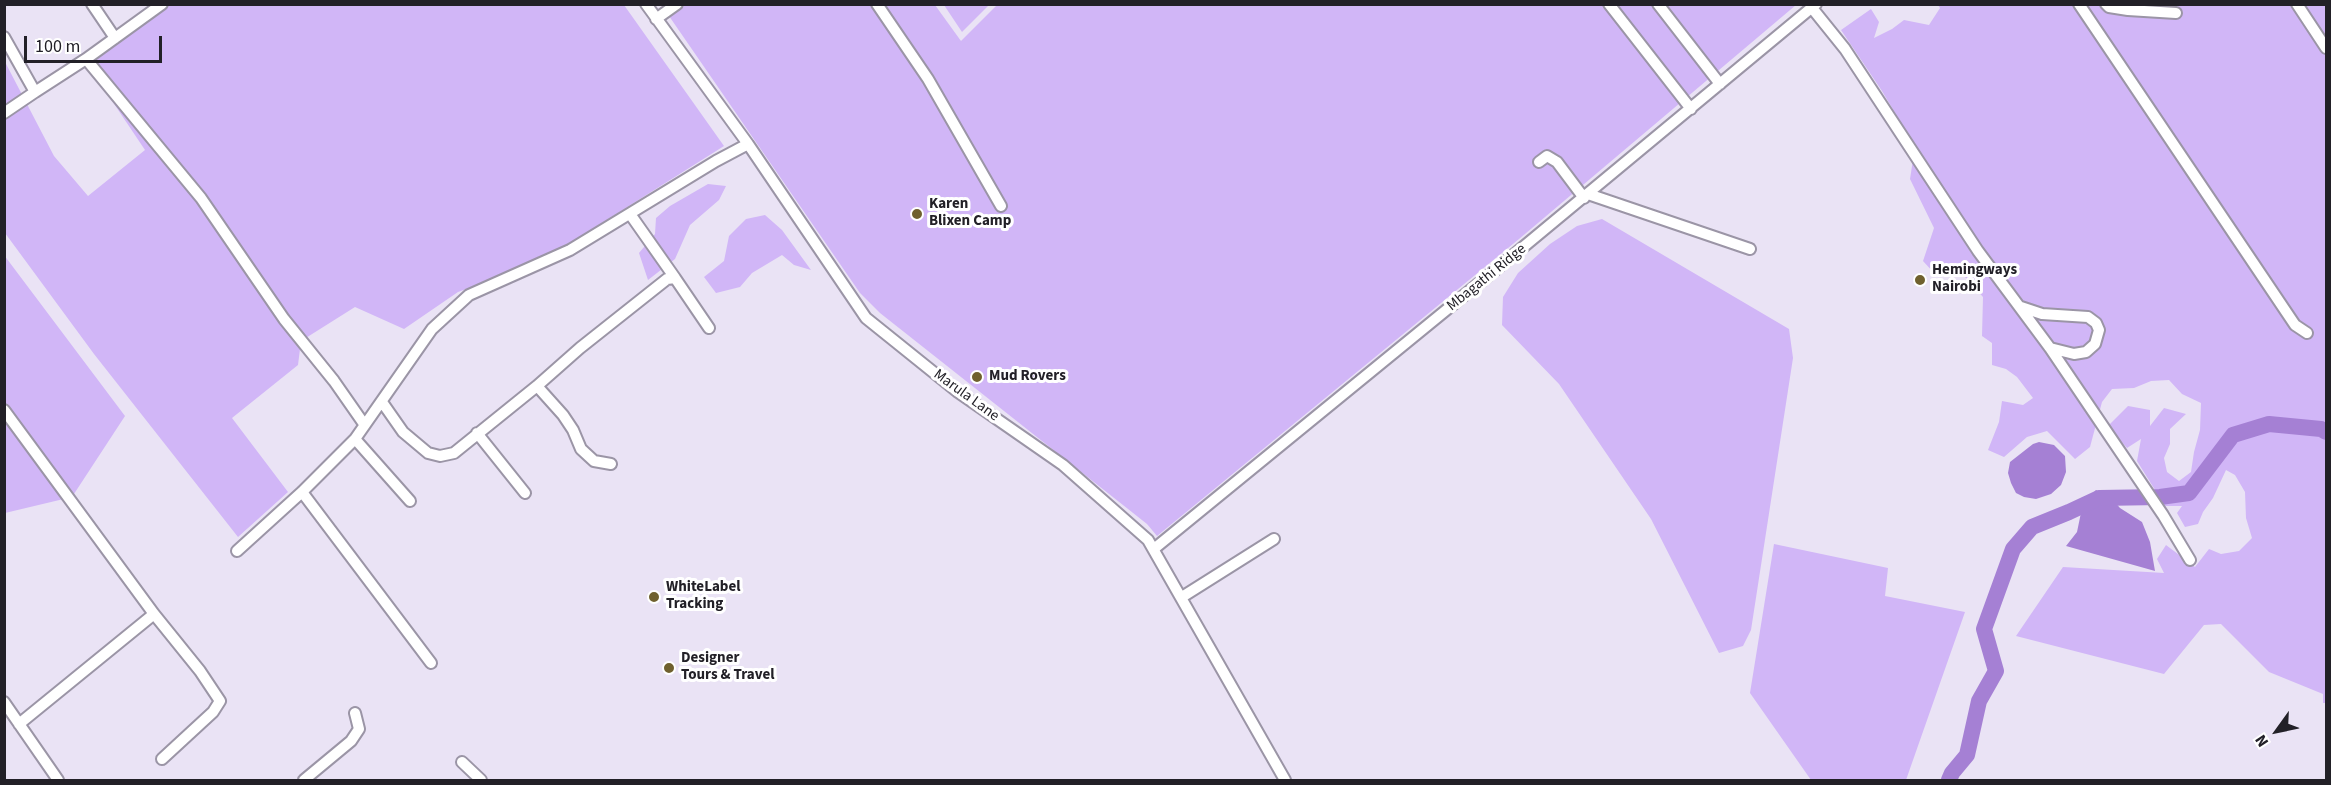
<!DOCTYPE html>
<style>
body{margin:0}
#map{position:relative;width:2331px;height:785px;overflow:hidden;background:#eae3f5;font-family:"Source Sans 3",sans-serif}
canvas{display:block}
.frame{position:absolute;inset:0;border:6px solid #222027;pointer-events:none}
.north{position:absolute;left:2247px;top:701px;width:60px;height:60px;-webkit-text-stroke:4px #fff;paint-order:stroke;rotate:237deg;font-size:16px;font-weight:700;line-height:24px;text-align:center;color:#222027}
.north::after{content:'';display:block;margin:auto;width:21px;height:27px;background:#222027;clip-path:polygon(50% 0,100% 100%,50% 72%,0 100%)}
.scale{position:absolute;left:24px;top:36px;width:138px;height:27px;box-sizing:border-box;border:3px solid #222027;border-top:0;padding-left:8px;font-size:18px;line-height:21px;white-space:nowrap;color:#222027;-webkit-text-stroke:4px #fff;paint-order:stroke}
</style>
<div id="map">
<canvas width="2331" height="785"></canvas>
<div class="frame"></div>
<div class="north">N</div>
<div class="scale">100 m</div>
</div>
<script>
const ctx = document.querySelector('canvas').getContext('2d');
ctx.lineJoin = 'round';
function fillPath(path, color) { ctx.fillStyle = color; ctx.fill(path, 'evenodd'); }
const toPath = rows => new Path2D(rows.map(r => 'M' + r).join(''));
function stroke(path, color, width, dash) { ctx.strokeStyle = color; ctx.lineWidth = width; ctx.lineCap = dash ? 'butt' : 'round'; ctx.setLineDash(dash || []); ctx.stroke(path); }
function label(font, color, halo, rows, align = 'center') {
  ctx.font = font + ' "Source Sans 3",sans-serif'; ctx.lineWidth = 6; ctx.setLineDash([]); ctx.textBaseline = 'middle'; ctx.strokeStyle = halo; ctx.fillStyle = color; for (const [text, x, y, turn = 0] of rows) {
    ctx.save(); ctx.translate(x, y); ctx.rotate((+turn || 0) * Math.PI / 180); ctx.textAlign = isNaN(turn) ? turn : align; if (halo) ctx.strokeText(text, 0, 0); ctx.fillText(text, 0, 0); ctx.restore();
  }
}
fillPath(toPath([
 [687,4,935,5,961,41,998,4,1796,5,1519,239,1157,536,1147,524,880,313,860,293,669,16],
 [168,5,624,5,724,146,567,245,508,274,458,292,404,329,355,307,301,341,298,365,232,418,288,492,238,537,94,354,5,233,4,60,54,156,88,196,145,150,86,62],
 [944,5,989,5,962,32],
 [1938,5,2326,5,2326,703,2323,703,2323,694,2269,672,2221,624,2204,625,2164,674,2016,636,2063,567,2164,573,2157,559,2166,545,2195,567,2209,549,2221,554,2239,551,2252,538,2246,518,2245,492,2235,475,2226,470,2213,498,2203,512,2198,524,2185,527,2177,513,2182,506,2165,506,2137,461,2141,439,2127,448,2108,426,2128,406,2150,410,2150,426,2164,408,2186,414,2170,429,2170,444,2164,458,2167,472,2179,481,2191,472,2194,452,2200,430,2201,403,2182,394,2169,380,2151,381,2134,388,2112,389,2102,402,2090,447,2075,459,2047,431,2027,437,2004,457,1988,450,1999,422,2002,401,2023,405,2033,398,2017,377,2006,369,1992,365,1992,343,1982,336,1983,297,1965,277,1934,273,1923,261,1934,228,1910,179,1915,147,1882,91,1841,30,1871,9,1879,22,1874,38,1892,29,1904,20,1929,25,1940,8],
 [708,184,726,186,719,200,690,225,675,259,648,280,639,253,655,234,656,218,670,206],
 [765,215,782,230,811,270,794,265,782,255,752,273,740,287,716,293,704,277,724,261,729,236,746,219],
 [1602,219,1789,329,1793,358,1751,630,1743,646,1719,653,1651,519,1559,384,1502,325,1503,297,1518,273,1550,244,1577,226],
 [4,255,125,416,72,497,5,513],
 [1774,544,1888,568,1885,596,1965,612,1906,780,1811,780,1750,693]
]), '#d1b6f7');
fillPath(toPath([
 [2039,442,2054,445,2065,456,2066,472,2061,485,2051,494,2036,499,2024,497,2016,493,2011,483,2008,473,2010,462,2033,444],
 [2096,490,2112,499,2120,508,2142,522,2150,542,2155,571,2066,546,2077,532,2083,503]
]), '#a580d4');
stroke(toPath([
 [1949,780,1952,773,1967,755,1979,701,1996,671,1984,629,2013,549,2032,527,2069,512,2099,498,2160,497,2189,493,2233,435,2269,424,2321,429,2326,432]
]), '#a580d4', 16);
const minor = toPath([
 [92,4,115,38],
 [646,4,748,144,866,318,958,392,1063,465,1148,540,1285,780],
 [877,4,928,79,1001,206],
 [1609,4,1691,109],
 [1658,4,1720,84],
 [2079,4,2295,325,2307,333],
 [2106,4,2109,7,2128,10,2176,13],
 [2297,4,2326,48],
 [1812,8,1845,49,1978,251,2050,348,2163,515,2190,560],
 [656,19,677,4],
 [4,37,35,92,4,113],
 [86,59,201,198,284,319,334,381,364,424],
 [35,92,86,59,162,4],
 [1539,162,1547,156,1557,162,1584,198],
 [1588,194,1750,249],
 [630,214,675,278],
 [2021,307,2042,314,2088,317,2096,323,2099,330,2095,344,2086,352,2074,354,2050,348],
 [537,386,580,348,667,279,675,278,709,328],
 [382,402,403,432,428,453,440,456,454,453,537,386,563,415,573,430,581,449,594,461,611,464],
 [4,410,154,614,200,671,220,701,213,712,162,759],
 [477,433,525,493],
 [355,439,410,501],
 [302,492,431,663],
 [1155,548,1516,253,1816,4],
 [237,551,302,492,355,439,432,329,469,295,570,250,716,161,748,144],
 [1182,597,1274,539],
 [4,702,58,780],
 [19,724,154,614],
 [462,762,481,780],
 [304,780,351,741,359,729,355,713]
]);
stroke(minor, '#9b95a6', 14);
stroke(minor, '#fff', 10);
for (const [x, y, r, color] of [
 [917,214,6,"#6f602e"],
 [1920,280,6,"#6f602e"],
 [977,377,6,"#6f602e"],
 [654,597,6,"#6f602e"],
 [669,668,6,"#6f602e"]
]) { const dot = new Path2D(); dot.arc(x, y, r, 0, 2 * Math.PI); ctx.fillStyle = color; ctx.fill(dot); stroke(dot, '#fff', 2); }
label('bold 15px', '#222027', '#fff', [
 ["Karen",929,205],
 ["Blixen Camp",929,222],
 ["Hemingways",1932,271],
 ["Nairobi",1932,288],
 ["Mud Rovers",989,377],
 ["WhiteLabel",666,588],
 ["Tracking",666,605],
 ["Designer",681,659],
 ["Tours & Travel",681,676]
], 'left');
label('15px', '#222027', '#fff', [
 ["Mbagathi Ridge",1487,278,-39],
 ["Marula Lane",966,396,36]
]);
</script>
